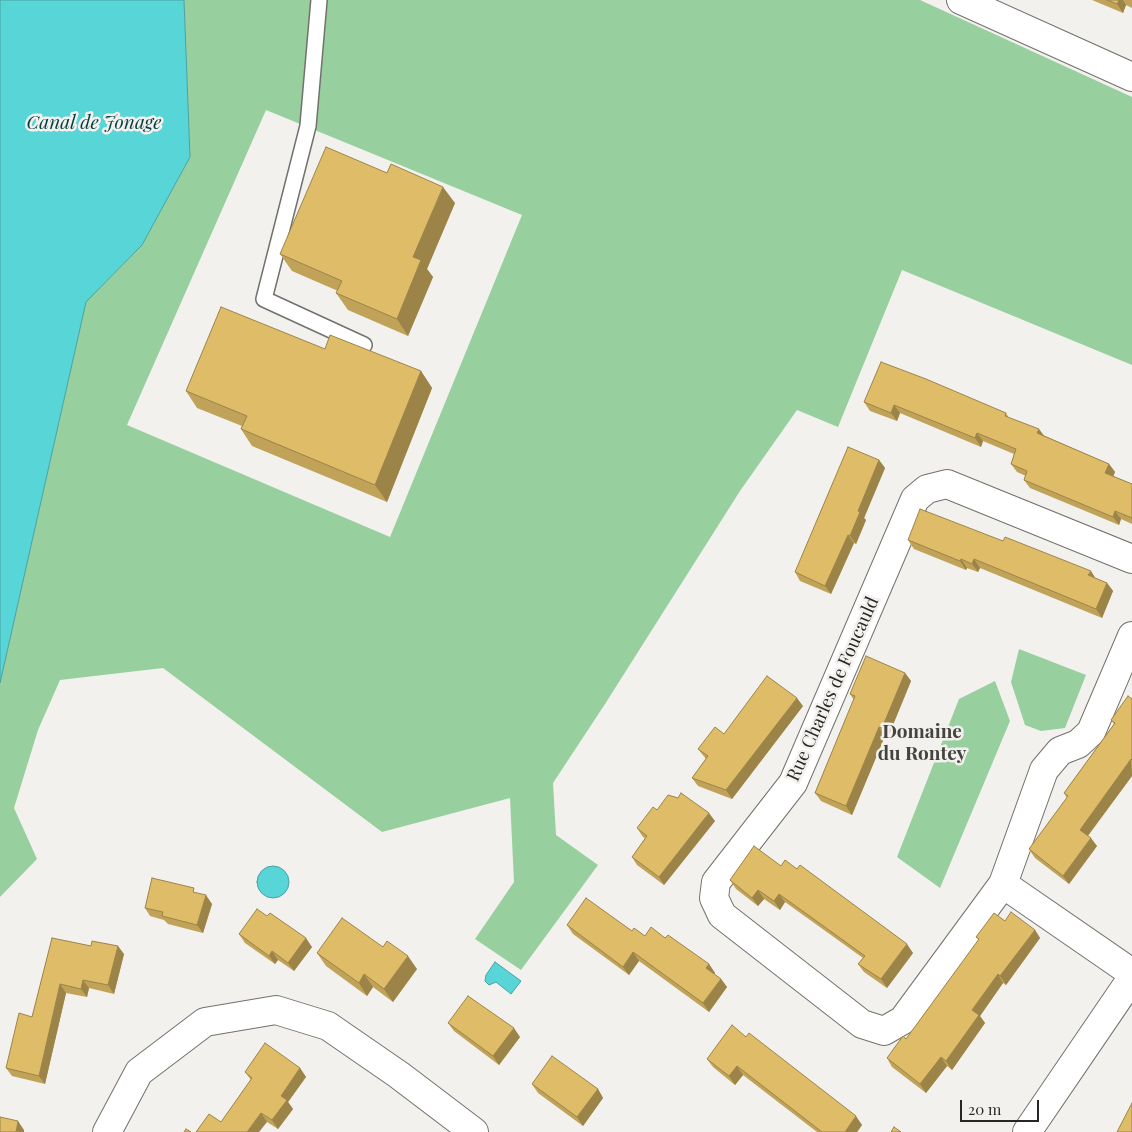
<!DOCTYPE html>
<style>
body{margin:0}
#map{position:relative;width:1132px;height:1132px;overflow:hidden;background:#f2f1ed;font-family:"Playfair Display",serif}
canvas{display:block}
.scale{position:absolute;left:960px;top:1100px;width:79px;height:22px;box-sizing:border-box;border:2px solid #282726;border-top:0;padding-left:6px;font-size:15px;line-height:18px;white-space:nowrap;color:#282726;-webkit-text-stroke:4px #f2f1ed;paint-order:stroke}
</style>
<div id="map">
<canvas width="1132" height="1132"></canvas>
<div class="scale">20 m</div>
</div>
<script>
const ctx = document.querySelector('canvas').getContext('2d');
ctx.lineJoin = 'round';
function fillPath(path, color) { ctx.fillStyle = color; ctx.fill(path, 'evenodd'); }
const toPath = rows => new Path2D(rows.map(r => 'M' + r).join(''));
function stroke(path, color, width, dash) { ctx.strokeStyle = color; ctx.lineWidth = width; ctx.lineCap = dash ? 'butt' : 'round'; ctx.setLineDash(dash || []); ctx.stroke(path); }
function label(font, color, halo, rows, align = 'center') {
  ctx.font = font + ' "Playfair Display",serif'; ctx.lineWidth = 5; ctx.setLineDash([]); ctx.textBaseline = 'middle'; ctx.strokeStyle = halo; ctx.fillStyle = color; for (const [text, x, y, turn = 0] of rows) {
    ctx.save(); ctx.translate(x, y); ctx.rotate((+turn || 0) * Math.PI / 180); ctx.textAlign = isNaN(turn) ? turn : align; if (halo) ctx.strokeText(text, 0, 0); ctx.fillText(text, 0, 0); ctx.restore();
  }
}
fillPath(toPath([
 [184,0,920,0,1132,97,1132,365,902,270,838,427,797,410,740,491,605,704,553,783,556,835,598,865,521,970,475,939,514,882,510,798,382,832,163,668,60,680,38,730,14,808,37,859,0,897,0,683,86,302,142,245,190,157],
 [266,110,522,215,390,537,127,425],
 [1019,649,1086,675,1065,728,1041,731,1025,725,1011,682],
 [995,681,1010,721,940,888,897,857,959,699]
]), '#98cf9e');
const water = toPath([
 [0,0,184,0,190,157,142,245,86,302,0,683,0,0],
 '257 882a16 16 0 1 1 32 0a16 16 0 1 1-32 0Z',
 [495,962,521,981,511,994,496,982,489,985,485,981,486,975,495,962]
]);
fillPath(water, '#57d5d7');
stroke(water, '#49a1a2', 1);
const service = toPath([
 [319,0,308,126,264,299,364,345]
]);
const minor = toPath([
 [961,0,1132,77],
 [1132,559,947,484,927,489,915,499,793,783,716,882,714,898,722,915,862,1024,884,1031,903,1020,1003,884,1132,973],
 [1003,884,1044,770,1060,751,1078,744,1091,732,1132,636],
 [107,1132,139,1072,205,1022,276,1010,328,1026,399,1075,474,1132],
 [1027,1132,1132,978]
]);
stroke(service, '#72716d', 18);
stroke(minor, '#72716d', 30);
stroke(service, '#fff', 15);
stroke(minor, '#fff', 28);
fillPath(toPath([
 [1092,0,1132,0,1132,8,1126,5,1123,13],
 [455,203,427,269,433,277,408,336,348,310,336,293,338,291,292,271,280,254],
 [325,349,421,371,432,388,387,502,252,446,241,429,242,426,197,408,186,391],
 [864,402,1006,413,1009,418,1045,436,1109,464,1115,472,1113,476,1132,484,1132,524,1121,519,1119,525,1030,488,1024,480,1026,476,1017,472,1011,464,1014,454,983,441,981,447,900,413,897,421,870,411],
 [879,460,885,468,864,518,866,520,856,544,854,543,831,594,800,581,795,572],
 [908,540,1095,578,1107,583,1113,591,1102,618,980,568,978,572,967,568,966,570,914,549],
 [905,673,911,681,888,737,885,736,852,815,821,801,815,793,854,700,850,694],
 [1132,699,1132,776,1088,836,1097,846,1069,884,1035,858,1029,849,1067,798,1064,793,1114,724,1111,720],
 [803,706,732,799,698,786,692,778,706,759,698,749,724,734],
 [657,810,715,821,664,885,637,865,632,857,645,838,643,837,637,828],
 [781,866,913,953,887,988,864,972,858,964,863,958,785,902,780,910,764,899,758,906,736,889,730,880],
 [198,894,212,904,203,933,168,924,164,920,150,916,145,908],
 [267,916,312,947,294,971,278,960,275,964,245,943,239,934],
 [1005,921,1035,930,1040,938,1006,985,1003,983,980,1016,985,1023,952,1070,947,1066,926,1093,892,1067,887,1058,906,1039,979,940,976,937],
 [567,925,632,931,645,936,665,938,709,964,715,973,714,974,721,979,727,987,709,1012,639,961,629,975,573,934],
 [52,938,124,954,114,994,89,988,87,997,66,993,45,1084,12,1076,6,1068,32,1017],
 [383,947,417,969,393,1002,373,987,367,996,326,966,317,953],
 [448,1023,520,1037,499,1065,454,1031],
 [746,1037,862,1125,857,1132,817,1132,743,1075,735,1085,713,1067,707,1059],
 [300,1068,306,1077,288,1102,293,1109,278,1129,267,1122,221,1122,251,1080,245,1072],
 [532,1084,598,1089,603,1098,583,1126,538,1093]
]), '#c0a259');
fillPath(toPath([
 [1119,0,1123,0,1126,5,1123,13,1117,4],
 [443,187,455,203,427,269,433,277,408,336,397,319,413,257],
 [421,371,432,388,387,502,375,485],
 [894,405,900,413,897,421,891,413],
 [1039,429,1045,437,1037,433],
 [977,433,983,441,981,447,975,438],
 [879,460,885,468,864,518,866,520,856,544,850,536,858,511],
 [1109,464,1115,472,1111,482,1105,473],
 [1115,511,1121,519,1119,525,1113,517],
 [848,535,854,543,831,594,825,586],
 [961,559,967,568,966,570,960,561],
 [974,559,980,568,978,572,972,564],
 [1091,571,1096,579,1088,575],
 [1107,583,1113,591,1102,618,1096,609],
 [905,673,911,681,888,737,882,728],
 [797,698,803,706,732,799,726,790],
 [879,727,885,736,852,815,846,806],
 [1131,759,1132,776,1086,838,1080,830],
 [709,813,715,821,664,885,659,877],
 [1091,838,1097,846,1069,884,1063,876],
 [758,890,764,899,758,906,752,898],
 [779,894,785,902,780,910,774,901],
 [206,895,212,904,203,933,197,925],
 [1035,930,1040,938,1006,985,1000,976],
 [306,938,312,947,294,971,288,963],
 [907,944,913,953,887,988,881,979],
 [118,946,124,954,114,994,108,985],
 [272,951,278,960,275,964,269,956],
 [633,952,639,961,629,975,623,967],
 [408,956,417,969,393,1002,384,989],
 [709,964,715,973,712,976,706,968],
 [364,974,373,987,367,996,359,983],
 [998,974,1003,983,980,1016,985,1023,952,1070,946,1061,972,1010],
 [721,979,727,987,709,1012,703,1003],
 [83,980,89,988,87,997,81,989],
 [60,984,66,993,45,1084,39,1076],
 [514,1028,520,1037,499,1065,493,1056],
 [941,1057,947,1066,926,1093,920,1084],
 [737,1066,743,1075,735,1085,729,1076],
 [300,1068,306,1077,288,1102,293,1109,278,1129,272,1120,281,1096],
 [598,1089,603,1098,583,1126,577,1117],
 [261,1113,267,1122,259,1132,247,1132],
 [856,1116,862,1125,857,1132,845,1132],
 [18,1121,24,1130,24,1132,16,1132]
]), '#9c8449');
const building = toPath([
 [1107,0,1119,0,1117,4,1107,0],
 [326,147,387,173,391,164,443,187,413,257,421,260,397,319,336,293,342,281,280,254,326,147],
 [221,307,325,349,330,335,421,371,375,485,241,429,247,416,186,391,221,307],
 [881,362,926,379,1006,413,1005,416,1039,429,1037,433,1109,464,1105,473,1132,484,1132,518,1115,511,1113,517,1024,480,1027,471,1011,464,1016,449,977,433,975,438,894,405,891,413,864,402,881,362],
 [848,447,879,460,858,511,860,512,850,536,848,535,825,586,795,572,848,447],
 [920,509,1003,541,1005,537,1091,571,1088,575,1107,583,1096,609,974,559,972,564,961,559,960,561,908,540,920,509],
 [866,656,905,673,882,728,879,727,846,806,815,793,855,696,850,694,866,656],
 [767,676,797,698,726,790,692,778,708,756,698,749,715,727,724,734,767,676],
 [1128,696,1132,699,1132,760,1131,759,1080,830,1091,838,1063,876,1029,849,1068,796,1064,793,1115,723,1111,720,1128,696],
 [681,793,709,813,659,877,632,857,647,836,637,828,653,807,657,810,668,795,678,798,681,793],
 [754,846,781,866,785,860,797,869,800,865,907,944,881,979,858,964,865,956,779,894,774,901,758,890,752,898,730,880,754,846],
 [152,878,194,888,193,892,206,895,197,925,162,916,163,912,145,908,152,878],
 [586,898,632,931,634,928,645,936,651,927,665,938,668,935,709,964,706,968,721,979,703,1003,633,952,623,967,567,925,586,898],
 [257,909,267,916,270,913,306,938,288,963,272,951,269,956,239,934,257,909],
 [1011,912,1035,930,1000,976,998,974,972,1010,979,1015,946,1061,941,1057,920,1084,887,1058,903,1036,906,1039,979,939,976,937,994,913,1005,921,1011,912],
 [342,918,383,947,387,941,408,956,384,989,364,974,359,983,317,953,342,918],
 [52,938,91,946,92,941,118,946,108,985,83,980,81,989,60,984,39,1076,6,1068,19,1013,32,1017,52,938],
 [468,996,514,1028,493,1056,448,1023,468,996],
 [732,1025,746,1037,749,1033,856,1116,845,1132,822,1132,737,1066,729,1076,707,1059,732,1025],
 [265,1043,300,1068,281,1096,287,1100,272,1120,261,1113,247,1132,196,1132,209,1114,221,1122,252,1078,245,1072,265,1043],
 [552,1056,598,1089,577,1117,532,1084,552,1056],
 [1132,1103,1132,1132,1117,1132,1132,1103],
 [0,1117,18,1121,16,1132,0,1132,0,1117],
 [894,1127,901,1132,891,1132,894,1127],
 [186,1129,191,1132,184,1132,186,1129]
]);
fillPath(building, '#dfbc68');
stroke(building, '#9c8449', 1);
label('18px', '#282726', '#f2f1ed', [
 ["Rue Charles de Foucauld",833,689,-66]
]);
label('italic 19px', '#013f40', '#f2f1ed', [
 ["Canal de Jonage",94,123]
]);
label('bold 19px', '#454340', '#f2f1ed', [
 ["Domaine",922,732],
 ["du Rontey",922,754]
]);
</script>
